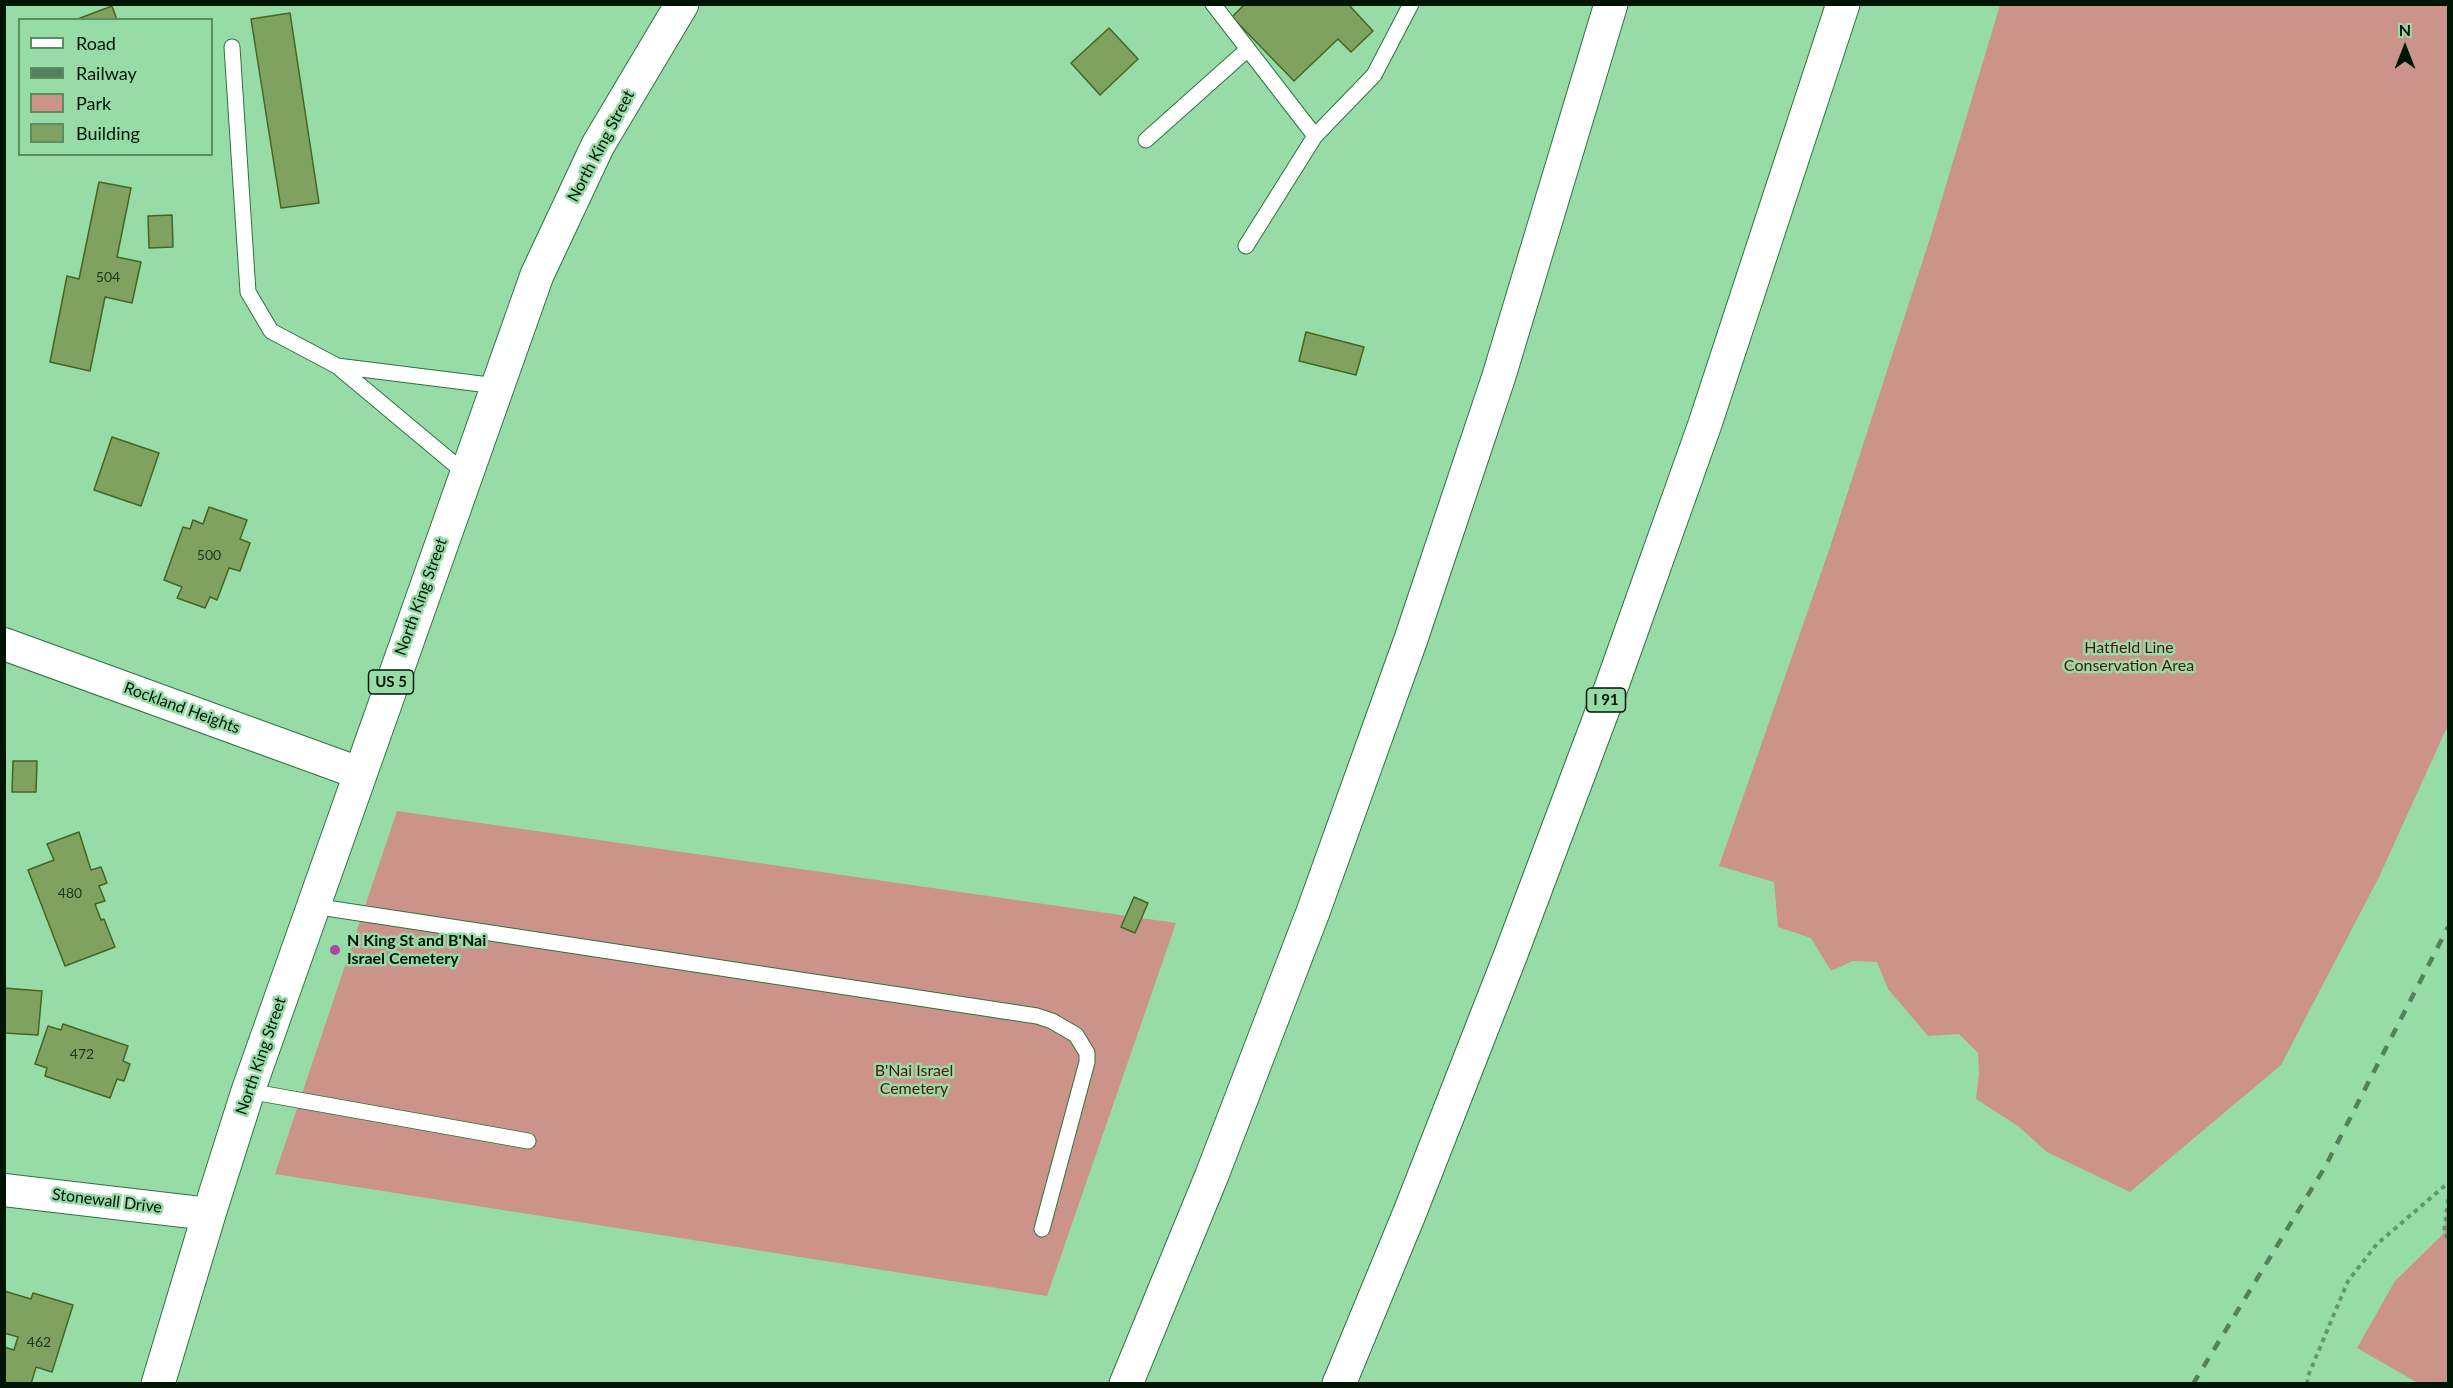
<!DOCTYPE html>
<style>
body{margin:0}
#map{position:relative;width:2453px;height:1388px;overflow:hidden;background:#97dca7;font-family:Lato,sans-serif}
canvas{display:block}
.frame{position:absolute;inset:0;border:6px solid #001404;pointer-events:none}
.legend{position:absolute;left:18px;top:18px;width:195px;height:138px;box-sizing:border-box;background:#97dca7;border:2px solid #5b8c66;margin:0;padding:8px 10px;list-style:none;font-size:18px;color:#001404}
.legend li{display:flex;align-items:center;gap:12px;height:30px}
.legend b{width:30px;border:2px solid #5b8c66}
.north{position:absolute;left:2375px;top:18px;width:60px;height:60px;-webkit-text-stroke:4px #97dca7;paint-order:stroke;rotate:0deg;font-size:16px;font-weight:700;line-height:24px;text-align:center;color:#001404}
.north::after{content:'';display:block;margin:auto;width:21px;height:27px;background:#001404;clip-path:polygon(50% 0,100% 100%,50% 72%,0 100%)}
</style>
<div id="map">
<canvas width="2453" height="1388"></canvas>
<div class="frame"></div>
<ul class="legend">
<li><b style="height:8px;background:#fff"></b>Road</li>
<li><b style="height:8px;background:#52815d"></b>Railway</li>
<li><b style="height:16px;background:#cb9389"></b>Park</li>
<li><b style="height:16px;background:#80a261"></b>Building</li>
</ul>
<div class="north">N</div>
</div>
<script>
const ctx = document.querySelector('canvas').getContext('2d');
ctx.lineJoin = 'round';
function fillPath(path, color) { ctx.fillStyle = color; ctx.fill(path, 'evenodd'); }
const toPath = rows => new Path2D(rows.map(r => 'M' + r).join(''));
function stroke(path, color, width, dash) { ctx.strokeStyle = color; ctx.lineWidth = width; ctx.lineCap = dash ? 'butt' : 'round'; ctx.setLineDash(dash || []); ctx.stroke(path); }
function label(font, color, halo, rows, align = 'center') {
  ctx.font = font + ' Lato,sans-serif'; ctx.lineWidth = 5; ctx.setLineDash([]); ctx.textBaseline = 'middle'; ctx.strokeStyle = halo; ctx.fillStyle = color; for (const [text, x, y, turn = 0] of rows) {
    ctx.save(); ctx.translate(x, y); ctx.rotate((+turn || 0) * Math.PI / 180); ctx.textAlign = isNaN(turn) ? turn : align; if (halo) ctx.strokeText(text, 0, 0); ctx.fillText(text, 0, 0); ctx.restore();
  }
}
fillPath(toPath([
 [2000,5,2448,5,2448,725,2379,877,2281,1065,2130,1192,2047,1152,2018,1126,1976,1099,1979,1074,1978,1053,1959,1034,1928,1036,1888,989,1877,962,1853,961,1831,971,1811,938,1778,927,1774,882,1719,866,1829,550,1931,235],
 [397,811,1176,923,1047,1296,275,1174],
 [2448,1193,2448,1383,2418,1383,2357,1348,2395,1281,2444,1233]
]), '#cb9389');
const building = toPath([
 [1245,4,1348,4,1373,31,1351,52,1338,39,1294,81,1232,17,1245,4],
 [112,6,117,20,75,20,112,6],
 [290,13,319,203,281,208,251,19,290,13],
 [1109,28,1138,59,1100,95,1071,63,1109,28],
 [99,182,131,188,117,257,141,262,132,303,105,297,90,371,50,362,67,276,79,279,99,182],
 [172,215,173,247,149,248,148,216,172,215],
 [1306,332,1364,347,1356,375,1299,361,1306,332],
 [112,437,159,453,141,506,94,490,112,437],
 [209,507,247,520,240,539,250,543,240,571,229,568,217,600,210,597,205,608,177,598,182,587,164,580,183,527,190,529,193,520,203,524,209,507],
 [13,761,37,761,36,792,12,792,13,761],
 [79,832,91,870,101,867,107,883,99,886,105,901,95,904,101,920,104,919,115,947,65,966,28,870,54,860,47,844,79,832],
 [1134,897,1148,903,1135,933,1121,927,1134,897],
 [4,988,42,991,38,1035,4,1033,4,988],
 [63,1024,128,1046,123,1061,130,1064,124,1081,117,1079,110,1098,45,1076,47,1068,35,1064,48,1026,61,1030,63,1024],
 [4,1291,31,1299,33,1293,73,1305,52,1372,36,1367,31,1384,4,1384,4,1347,14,1350,18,1337,4,1333,4,1291]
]);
fillPath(building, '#80a261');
stroke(building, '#456521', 1.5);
const service = toPath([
 [1213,4,1315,136,1374,75,1411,4],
 [232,47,248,292,271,331,337,366,465,473],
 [1146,140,1248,49],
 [1246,246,1315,136],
 [337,366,497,386],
 [313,906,1037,1016,1052,1021,1076,1035,1087,1053,1087,1062,1042,1229],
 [248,1091,528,1141]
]);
const minor = toPath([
 [4,644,359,773],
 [4,1190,209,1214]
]);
const primary = toPath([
 [158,1384,209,1214,248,1091,537,275,598,145,682,4]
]);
const motorway = toPath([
 [1126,1384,1212,1175,1313,912,1411,639,1499,376,1611,4],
 [1339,1384,1410,1212,1511,954,1611,688,1705,424,1843,4]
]);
stroke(service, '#2f7243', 17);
stroke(minor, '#2f7243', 34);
stroke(primary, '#2f7243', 35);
stroke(motorway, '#2f7243', 35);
stroke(toPath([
 [2448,1199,2444,1233,2448,1238],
 [2307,1384,2308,1376,2348,1281,2377,1244,2448,1183]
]), '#63986f', 4, [4.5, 4.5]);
stroke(service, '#fff', 15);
stroke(minor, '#fff', 32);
stroke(primary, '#fff', 33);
stroke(motorway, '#fff', 33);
stroke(toPath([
 [2193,1384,2325,1167,2448,927]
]), '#52815d', 4.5, [10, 10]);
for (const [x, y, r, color] of [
 [335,950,6,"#ae45a6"]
]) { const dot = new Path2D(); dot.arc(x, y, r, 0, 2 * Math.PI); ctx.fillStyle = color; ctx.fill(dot); stroke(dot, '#97dca7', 2); }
label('14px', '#20381b', null, [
 ["504",108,277],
 ["500",209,555],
 ["480",70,893],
 ["472",82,1054],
 ["462",39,1342]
]);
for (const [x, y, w] of [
 [391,682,45],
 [1606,700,39]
]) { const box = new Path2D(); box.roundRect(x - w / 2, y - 12, w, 24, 4.5); ctx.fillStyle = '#97dca7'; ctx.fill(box); stroke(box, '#001404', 1.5); }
label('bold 15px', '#001404', null, [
 ["US 5",391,682],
 ["I 91",1606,700]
]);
label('16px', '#001404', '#97dca7', [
 ["North King Street",601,146,-62],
 ["North King Street",421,597,-70],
 ["Rockland Heights",182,708,20],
 ["North King Street",261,1056,-71],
 ["Stonewall Drive",107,1201,7]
]);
label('16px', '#581209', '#97dca7', [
 ["Hatfield Line",2129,648],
 ["Conservation Area",2129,666],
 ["B'Nai Israel",914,1071],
 ["Cemetery",914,1089]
]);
label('bold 16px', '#001404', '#97dca7', [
 ["N King St and B'Nai",347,941],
 ["Israel Cemetery",347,959]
], 'left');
</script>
